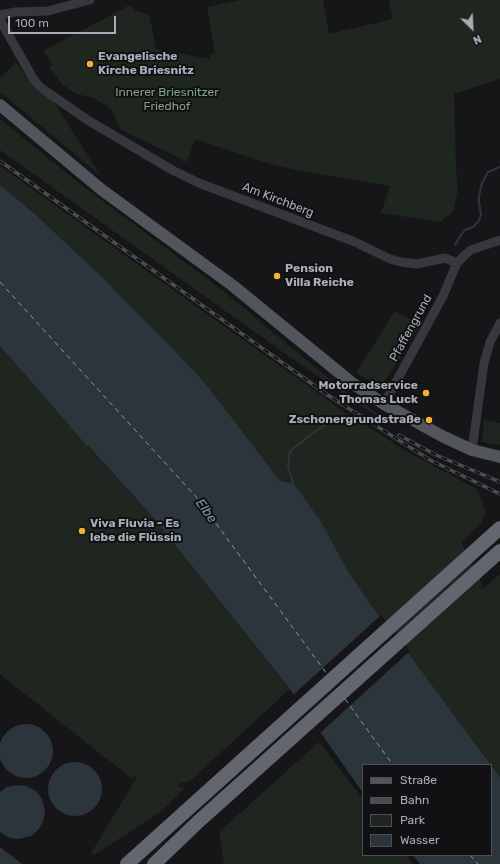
<!DOCTYPE html>
<meta charset="utf-8">
<style>
body{margin:0}
#map{position:relative;width:500px;height:864px;overflow:hidden;background:#161618;font-family:Rubik,sans-serif}
canvas{display:block}
.legend{position:absolute;left:362px;top:764px;width:130px;height:92px;box-sizing:border-box;background:#111113;border:1px solid #4d4f55;margin:0;padding:5px 7px;list-style:none;font-size:12px;color:#a8adb8}
.legend li{display:flex;align-items:center;gap:8px;height:20px}
.legend b{width:20px;border:1px solid #4d4f55}
.north{position:absolute;left:452px;top:8px;width:40px;height:40px;-webkit-text-stroke:3px #111113;paint-order:stroke;rotate:156deg;font-size:11px;font-weight:700;line-height:16px;text-align:center;color:#a8adb8}
.north::after{content:'';display:block;margin:auto;width:14px;height:18px;background:#a8adb8;clip-path:polygon(50% 0,100% 100%,50% 72%,0 100%)}
.scale{position:absolute;left:8px;top:16px;width:108px;height:18px;box-sizing:border-box;border:2px solid #a8adb8;border-top:0;padding-left:5px;font-size:12px;line-height:14px;white-space:nowrap;color:#a8adb8;-webkit-text-stroke:3px #111113;paint-order:stroke}
</style>
<div id="map">
<canvas width="500" height="864"></canvas>
<ul class="legend">
<li><b style="height:5px;background:#53555c"></b>Straße</li>
<li><b style="height:5px;background:#4a4c52"></b>Bahn</li>
<li><b style="height:11px;background:#1e261f"></b>Park</li>
<li><b style="height:11px;background:#2c353c"></b>Wasser</li>
</ul>
<div class="north">N</div>
<div class="scale">100 m</div>
</div>
<script>
const ctx = document.querySelector('canvas').getContext('2d');
ctx.lineJoin = 'round';
function fillPath(path, color) { ctx.fillStyle = color; ctx.fill(path, 'evenodd'); }
const toPath = rows => new Path2D(rows.map(r => 'M' + r).join(''));
function stroke(path, color, width, dash) { ctx.strokeStyle = color; ctx.lineWidth = width; ctx.lineCap = dash ? 'butt' : 'round'; ctx.setLineDash(dash || []); ctx.stroke(path); }
function label(font, color, halo, rows, align = 'center') {
  ctx.font = font + ' Rubik,sans-serif'; ctx.lineWidth = 4; ctx.setLineDash([]); ctx.textBaseline = 'middle'; ctx.strokeStyle = halo; ctx.fillStyle = color; for (const [text, x, y, turn = 0] of rows) {
    ctx.save(); ctx.translate(x, y); ctx.rotate((+turn || 0) * Math.PI / 180); ctx.textAlign = isNaN(turn) ? turn : align; if (halo) ctx.strokeText(text, 0, 0); ctx.fillText(text, 0, 0); ctx.restore();
  }
}
fillPath(toPath([
 [239,0,323,0,329,34,393,19,389,0,500,0,500,79,454,94,456,168,458,190,453,212,440,222,381,213,390,186,307,172,270,164,195,139,187,162,120,129,111,109,94,98,76,94,63,85,49,68,53,65,43,51,130,5,135,11,149,15,155,41,155,49,210,59,211,54,215,54,207,7],
 [16,62,35,89,53,101,100,175,0,92,0,76,2,77],
 [0,119,84,187,222,290,339,387,389,421,375,415,287,355,0,150],
 [0,166,239,337,317,392,352,418,360,421,406,451,477,489,486,512,482,522,461,542,481,582,482,589,500,574,500,777,409,654,373,608,348,571,320,520,294,484,280,481,206,384,174,350,99,274,36,215,0,185],
 [395,311,421,324,385,381,380,383,373,382,356,373],
 [0,346,87,446,90,446,89,448,152,516,290,689,192,779,184,783,180,783,178,786,184,789,162,811,94,855,91,853,137,777,134,776,132,779,0,674],
 [484,420,500,423,500,445,482,442],
 [319,742,363,799,363,855,406,855,413,864,224,864,219,832]
]), '#1e261f');
fillPath(toPath([
 [0,185,36,215,99,274,174,350,206,384,280,481,294,484,320,520,348,571,373,608,409,654,491,765,363,765,363,793,290,689,152,516,89,447,90,446,87,446,0,346],
 '-1 751a27 27 0 1 1 54 0a27 27 0 1 1-54 0Z',
 '48 789a27 27 0 1 1 54 0a27 27 0 1 1-54 0Z',
 [491,765,500,777,500,864,420,864,413,855,491,855],
 [18,785,26,786,36,791,42,799,45,811,43,822,38,830,31,836,18,839,10,838,0,832,0,792,7,787],
 [0,847,22,864,0,864]
]), '#2c353c');
fillPath(toPath([
 [381,615,410,651,319,734,292,696]
]), '#161618');
stroke(toPath([
 [455,245,461,235,465,230,473,227,479,221,481,214,479,203,479,196,482,183,488,172,500,167],
 [294,486,288,466,290,451,316,431,335,419]
]), '#2c353c', 2);
stroke(toPath([
 [0,282,198,499,327,674],
 [345,699,393,765],
 [470,855,478,864]
]), '#7f9bb3', 1, [5, 4]);
stroke(toPath([
 [0,15,15,12,48,11,90,0],
 [0,20,34,80,40,87,89,121,174,171,199,183,355,242,390,259,401,262,417,264,445,258,457,263],
 [384,404,443,296,457,263,466,254,471,250,500,240],
 [472,450,484,363,490,342,500,323]
]), '#37383d', 9);
stroke(toPath([
 [0,105,102,190,232,285,352,383,384,404,442,436,472,450,500,457]
]), '#53555c', 12);
stroke(toPath([
 [127,864,500,528],
 [154,864,199,821,500,551]
]), '#63666e', 14);
const rail = toPath([
 [0,161,329,396,430,460,500,494],
 [399,435,436,455,500,482]
]);
stroke(rail, '#4a4c52', 3.5);
stroke(rail, '#111113', 2, [6]);
for (const [x, y, r, color] of [
 [90,64,4,"#f2b134"],
 [277,276,4,"#f2b134"],
 [426,393,4,"#f2b134"],
 [429,420,4,"#f2b134"],
 [82,531,4,"#f2b134"]
]) { const dot = new Path2D(); dot.arc(x, y, r, 0, 2 * Math.PI); ctx.fillStyle = color; ctx.fill(dot); stroke(dot, '#111113', 1.5); }
label('bold 12px', '#a8adb8', '#111113', [
 ["Evangelische",98,57],
 ["Kirche Briesnitz",98,71],
 ["Pension",285,269],
 ["Villa Reiche",285,283],
 ["Motorradservice",418,386,"right"],
 ["Thomas Luck",418,400,"right"],
 ["Zschonergrundstraße",421,420,"right"],
 ["Viva Fluvia - Es",90,524],
 ["lebe die Flüssin",90,538]
], 'left');
label('12px', '#7fa381', '#111113', [
 ["Innerer Briesnitzer",167,93],
 ["Friedhof",167,107]
]);
label('12px', '#a8adb8', '#111113', [
 ["Am Kirchberg",278,200,21],
 ["Pfaffengrund",411,328,-61]
]);
label('italic 13px', '#7f9bb3', '#111113', [
 ["Elbe",206,511,54]
]);
</script>
